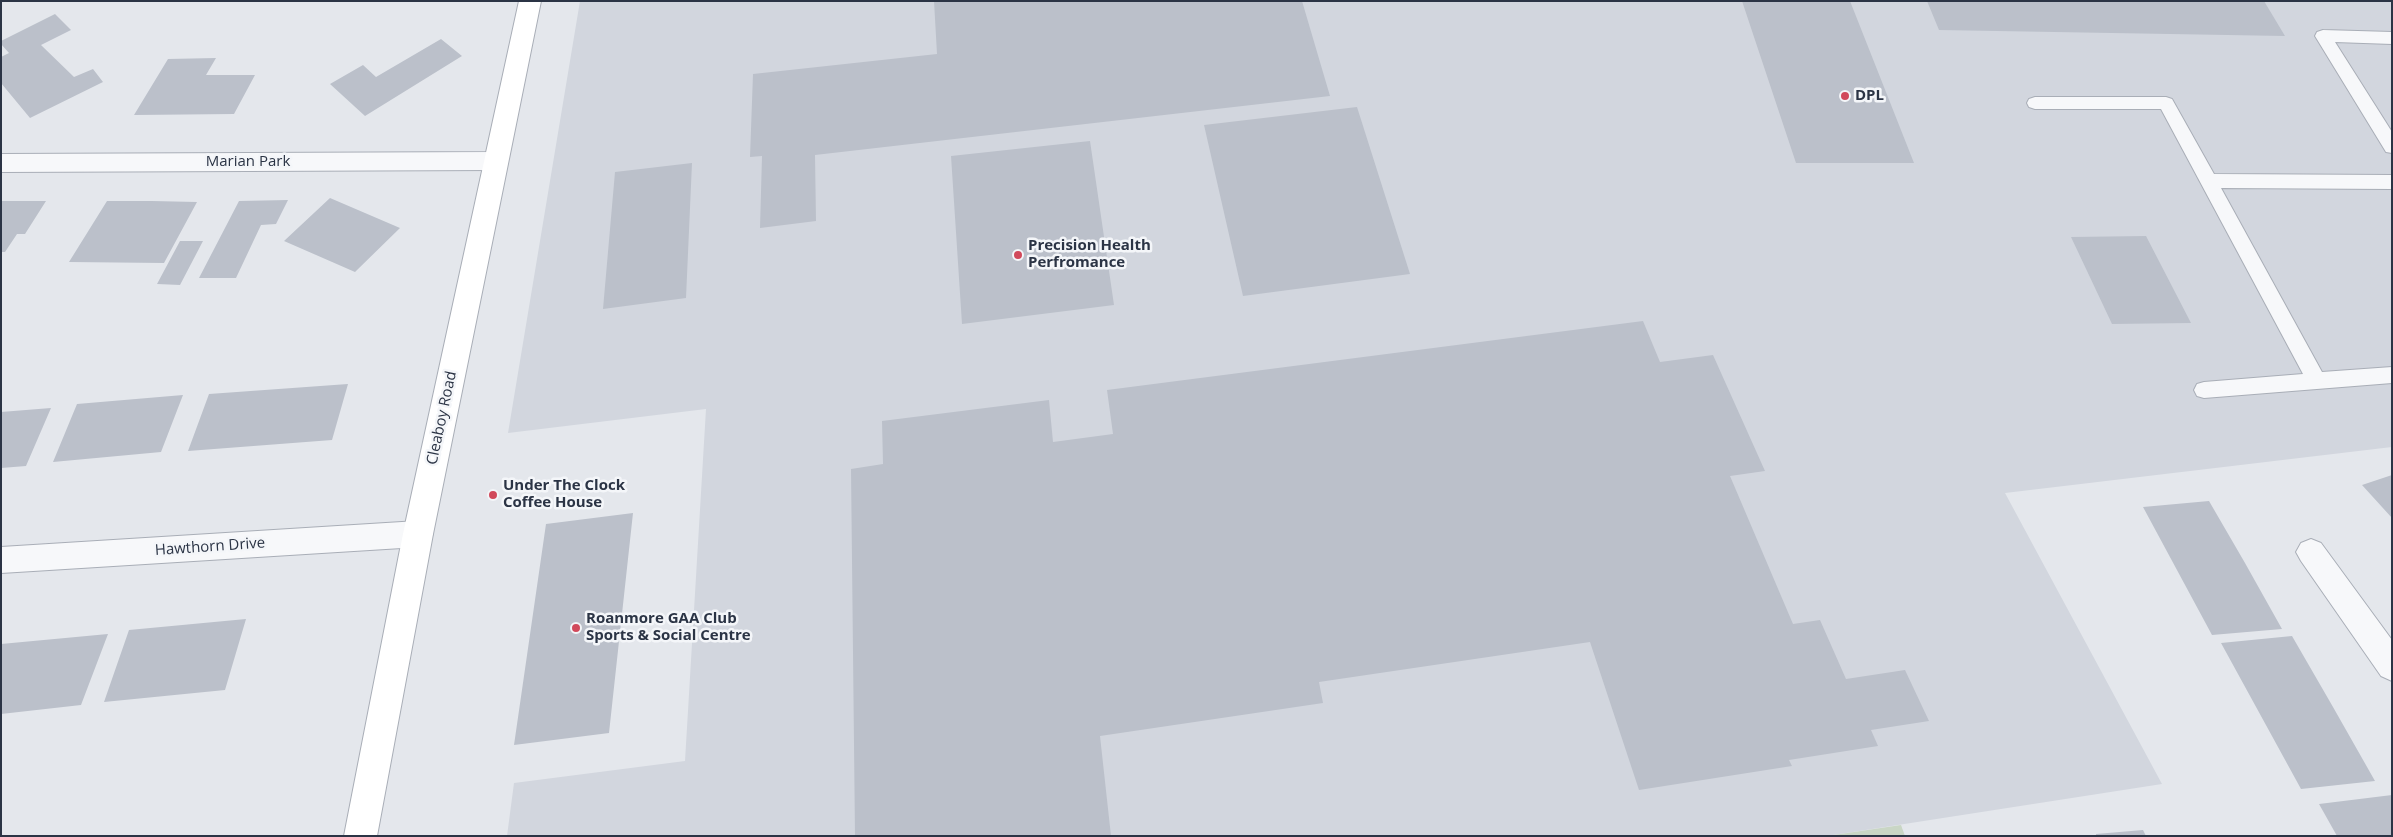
<!DOCTYPE html>
<style>
body{margin:0}
#map{position:relative;width:2393px;height:837px;overflow:hidden;background:#e4e7ec;font-family:"Open Sans",sans-serif}
canvas{display:block}
.frame{position:absolute;inset:0;border:2px solid #2b3445;pointer-events:none}
</style>
<div id="map">
<canvas width="2393" height="837"></canvas>
<div class="frame"></div>
</div>
<script>
const ctx = document.querySelector('canvas').getContext('2d');
ctx.lineJoin = 'round';
function fillPath(path, color) { ctx.fillStyle = color; ctx.fill(path, 'evenodd'); }
const toPath = rows => new Path2D(rows.map(r => 'M' + r).join(''));
function stroke(path, color, width, dash) { ctx.strokeStyle = color; ctx.lineWidth = width; ctx.lineCap = dash ? 'butt' : 'round'; ctx.setLineDash(dash || []); ctx.stroke(path); }
function label(font, color, halo, rows, align = 'center') {
  ctx.font = font + ' "Open Sans",sans-serif'; ctx.lineWidth = 5; ctx.setLineDash([]); ctx.textBaseline = 'middle'; ctx.strokeStyle = halo; ctx.fillStyle = color; for (const [text, x, y, turn = 0] of rows) {
    ctx.save(); ctx.translate(x, y); ctx.rotate((+turn || 0) * Math.PI / 180); ctx.textAlign = isNaN(turn) ? turn : align; if (halo) ctx.strokeText(text, 0, 0); ctx.fillText(text, 0, 0); ctx.restore();
  }
}
fillPath(toPath([
 [580,1,2392,1,2392,447,2005,493,2162,784,1827,836,507,836,514,783,685,761,706,409,508,433]
]), '#d2d6de');
fillPath(toPath([
 [1901,825,1905,836,1827,836]
]), '#c9d6c5');
fillPath(toPath([
 [934,1,1302,1,1330,96,815,155,816,221,760,228,762,156,750,157,753,74,937,54],
 [1742,1,1850,1,1914,163,1796,163],
 [1927,1,2264,1,2285,36,1939,30],
 [55,14,71,30,41,45,74,77,93,69,103,82,30,118,1,83,1,57,9,53,1,44,1,41],
 [441,39,462,56,365,116,330,84,363,65,376,77],
 [216,58,206,75,255,75,234,114,134,115,168,59],
 [1357,107,1410,274,1243,296,1204,125],
 [1090,141,1114,305,962,324,951,156],
 [692,163,686,298,603,309,615,172],
 [330,198,400,228,355,272,284,241],
 [288,200,276,224,261,225,236,278,199,278,239,201],
 [1,201,46,201,25,234,17,234,5,252,1,252],
 [107,201,152,201,197,202,164,263,69,262],
 [2146,236,2191,323,2112,324,2071,237],
 [180,241,203,241,180,285,157,284],
 [1643,321,1660,362,1713,355,1765,471,1730,476,1793,624,1820,620,1846,679,1905,670,1929,721,1871,730,1878,746,1789,760,1792,766,1639,790,1590,642,1319,682,1323,703,1100,736,1111,836,855,836,851,469,883,464,882,421,1049,400,1053,442,1113,434,1107,390],
 [348,384,332,440,188,451,209,394],
 [183,395,161,452,53,462,77,404],
 [51,408,26,466,1,468,1,412],
 [2392,475,2392,518,2362,485],
 [2209,501,2245,563,2282,629,2212,635,2143,507],
 [633,513,609,733,514,745,546,524],
 [246,619,225,690,104,702,129,630],
 [108,634,81,705,1,714,1,644],
 [2292,636,2333,707,2375,781,2301,789,2221,643],
 [2392,795,2392,836,2337,836,2319,804],
 [2143,830,2146,836,2096,836,2096,834]
]), '#bbc0ca');
const lane = toPath([
 [2323,30,2392,32,2392,44,2335,42,2392,132,2392,153,2386,152,2315,36,2317,32,2323,30],
 [2035,97,2166,97,2172,99,2214,174,2392,175,2392,189,2221,188,2322,372,2392,367,2392,383,2204,398,2197,396,2194,390,2197,384,2204,382,2303,374,2161,109,2035,109,2029,107,2027,103,2029,99,2035,97]
]);
const street = toPath([
 [495,152,504,155,507,161,504,167,495,170,1,172,1,154,495,152],
 [418,521,428,525,433,534,428,543,418,547,1,573,1,547,418,521],
 [2311,539,2321,543,2392,640,2392,681,2381,676,2301,561,2296,552,2301,543,2311,539]
]);
const secondary = toPath([
 [519,1,541,1,433,534,377,836,344,836,403,534,519,1]
]);
stroke(lane, '#a9aeb7', 2);
stroke(street, '#a9aeb7', 2);
stroke(secondary, '#a9aeb7', 2);
fillPath(lane, '#f7f8fa');
fillPath(street, '#f7f8fa');
fillPath(secondary, '#fff');
for (const [x, y, r, color] of [
 [1845,96,5,"#d1495b"],
 [1018,255,5,"#d1495b"],
 [493,495,5,"#d1495b"],
 [576,628,5,"#d1495b"]
]) { const dot = new Path2D(); dot.arc(x, y, r, 0, 2 * Math.PI); ctx.fillStyle = color; ctx.fill(dot); stroke(dot, '#f4f6f9', 2); }
label('bold 15px', '#2b3445', '#f4f6f9', [
 ["DPL",1855,96],
 ["Precision Health",1028,246],
 ["Perfromance",1028,263],
 ["Under The Clock",503,486],
 ["Coffee House",503,503],
 ["Roanmore GAA Club",586,619],
 ["Sports & Social Centre",586,636]
], 'left');
label('15px', '#2b3445', '#f4f6f9', [
 ["Marian Park",248,162],
 ["Cleaboy Road",442,418,-78],
 ["Hawthorn Drive",210,547,-4]
]);
</script>
